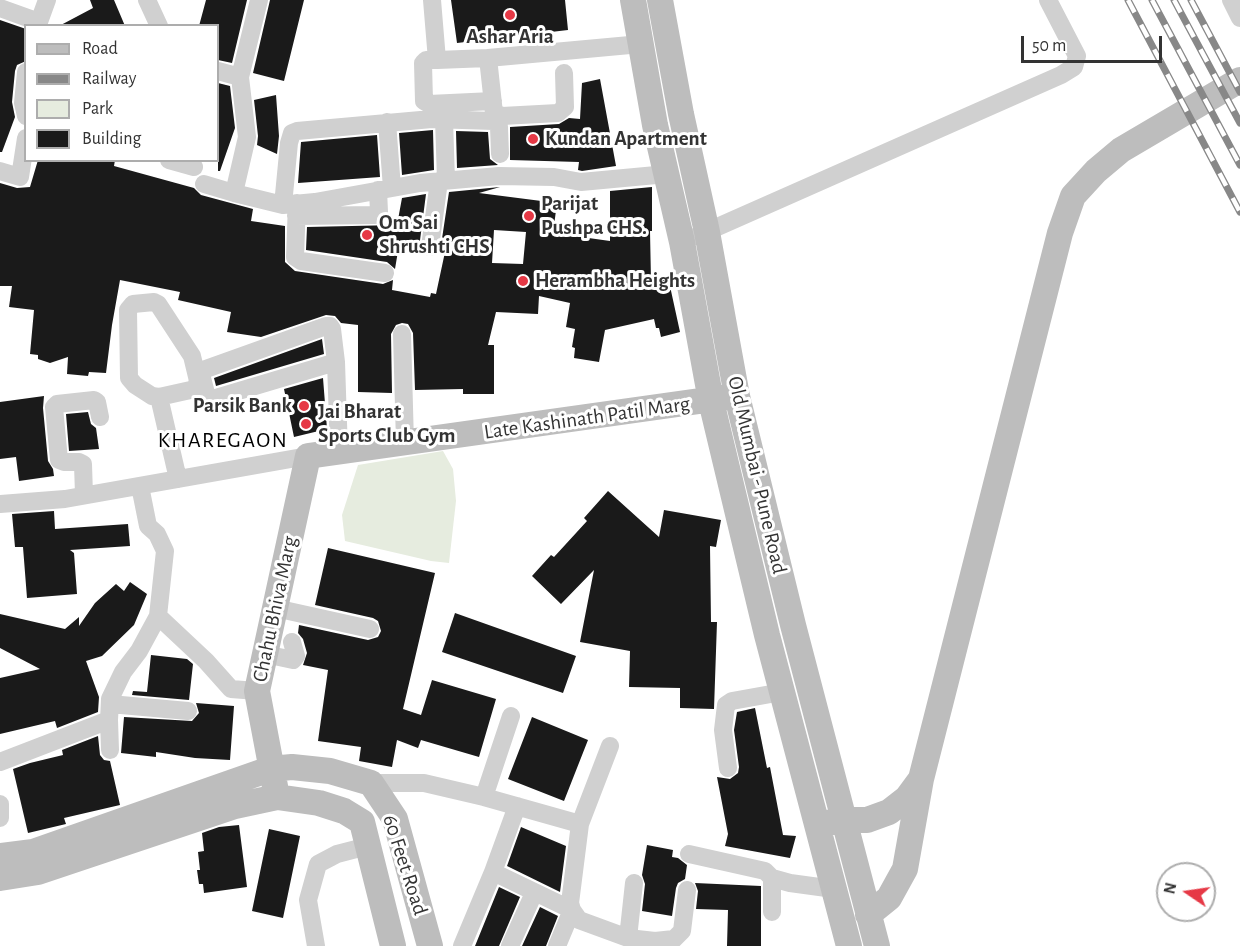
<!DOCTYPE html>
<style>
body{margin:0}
#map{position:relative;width:1240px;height:946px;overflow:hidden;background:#fff;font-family:"Alegreya Sans",sans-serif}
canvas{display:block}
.legend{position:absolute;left:24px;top:24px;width:195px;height:138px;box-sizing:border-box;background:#fff;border:2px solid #adadad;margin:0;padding:8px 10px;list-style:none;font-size:18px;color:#333}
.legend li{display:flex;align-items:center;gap:12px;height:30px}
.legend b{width:30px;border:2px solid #adadad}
.north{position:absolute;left:1156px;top:862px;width:60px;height:60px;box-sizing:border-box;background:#fff;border:2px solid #adadad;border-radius:50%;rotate:283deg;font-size:16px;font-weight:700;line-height:24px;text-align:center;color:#333}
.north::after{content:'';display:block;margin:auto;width:21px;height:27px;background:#e63946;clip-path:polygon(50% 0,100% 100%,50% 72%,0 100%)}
.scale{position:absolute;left:1021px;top:36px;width:141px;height:27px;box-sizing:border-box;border:3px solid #333;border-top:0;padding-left:8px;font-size:18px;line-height:21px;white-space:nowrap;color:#333;-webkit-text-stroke:4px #fff;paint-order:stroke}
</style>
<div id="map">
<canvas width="1240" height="946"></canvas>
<ul class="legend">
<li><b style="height:8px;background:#bdbdbd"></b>Road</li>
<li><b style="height:8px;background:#888"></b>Railway</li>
<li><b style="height:16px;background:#e6ecdf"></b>Park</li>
<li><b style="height:16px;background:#1a1a1a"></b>Building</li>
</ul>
<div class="north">N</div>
<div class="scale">50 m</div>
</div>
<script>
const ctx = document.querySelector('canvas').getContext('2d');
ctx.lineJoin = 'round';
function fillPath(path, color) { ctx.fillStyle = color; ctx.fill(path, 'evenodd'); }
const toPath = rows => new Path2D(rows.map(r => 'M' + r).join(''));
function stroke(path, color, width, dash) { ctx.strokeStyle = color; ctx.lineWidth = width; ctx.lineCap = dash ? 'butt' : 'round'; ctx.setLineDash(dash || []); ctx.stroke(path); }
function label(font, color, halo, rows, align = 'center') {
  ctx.font = font + ' "Alegreya Sans",sans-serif'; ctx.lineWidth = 6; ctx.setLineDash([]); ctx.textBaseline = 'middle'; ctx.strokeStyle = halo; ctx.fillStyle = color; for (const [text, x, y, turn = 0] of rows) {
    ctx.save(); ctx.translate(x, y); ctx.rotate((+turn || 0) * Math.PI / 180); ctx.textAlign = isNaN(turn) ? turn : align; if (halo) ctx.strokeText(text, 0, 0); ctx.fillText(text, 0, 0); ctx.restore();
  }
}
fillPath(toPath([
 [443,451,453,469,456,501,449,563,431,561,345,541,342,515,358,465]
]), '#e6ecdf');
fillPath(toPath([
 [90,0,114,0,125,26,59,26,93,8],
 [206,0,247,0,232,63,218,60,218,26,199,26],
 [270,0,304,0,284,81,253,73],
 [451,0,565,0,568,30,457,43],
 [0,20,26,29,26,61,17,65,15,71,12,102,15,117,2,152,0,152],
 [600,79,616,166,582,171,578,170,579,162,510,160,510,127,559,124,569,118,580,119,582,83],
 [218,83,230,86,235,128,220,171,218,171],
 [276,95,279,136,277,154,257,145,258,136,254,100],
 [433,130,434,170,402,175,399,133],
 [456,131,488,132,490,159,498,165,457,168],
 [377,135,380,177,298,183,301,142],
 [38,160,115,160,114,166,194,188,201,195,253,209,251,221,285,226,285,262,295,271,383,284,393,280,392,290,430,297,431,293,436,294,445,252,440,252,449,192,500,187,479,193,557,203,553,233,610,241,610,191,652,187,652,231,650,231,651,281,668,277,680,332,661,337,659,328,656,328,654,319,605,330,599,362,574,358,575,348,572,347,575,329,566,327,570,303,539,296,538,314,496,312,488,345,494,345,494,394,463,394,463,389,415,390,413,333,408,324,402,323,396,325,391,334,392,393,358,392,358,325,341,323,335,316,326,315,261,337,227,332,231,312,178,300,180,292,120,280,112,325,106,373,89,372,88,376,67,374,68,357,50,363,38,359,38,355,30,354,34,310,9,307,12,286,0,286,0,183,17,188,30,187],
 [494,230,526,232,523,264,492,263],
 [426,194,419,248,399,245,395,269,387,262,306,250,307,227,397,225,402,198],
 [322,339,324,354,216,386,214,378],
 [323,378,327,429,294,437,284,389],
 [44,396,43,408,48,461,53,469,54,476,19,481,16,457,0,459,0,402],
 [88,412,91,424,96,428,99,449,69,451,66,414],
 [608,491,659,537,664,510,721,520,716,547,710,546,711,622,717,622,714,709,680,708,680,688,629,687,630,651,580,642,594,570,561,604,532,576,551,555,554,557,587,521,584,518],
 [54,511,55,529,128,524,130,546,70,550,74,553,77,594,27,598,23,547,15,547,12,514],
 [328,548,435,573,403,709,421,715,432,680,496,699,479,757,421,740,418,748,397,740,392,767,359,761,361,747,318,741,328,670,303,665,307,653,303,639,298,633,299,625,368,640,378,637,381,631,378,621,373,618,315,605],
 [130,582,147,594,134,625,102,656,86,661,99,697,98,712,57,728,55,721,0,734,0,678,40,669,0,648,0,614,65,629,79,617,79,626,95,603,116,584,124,591],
 [455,613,576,656,563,693,442,652],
 [151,655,187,659,193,664,189,700,132,695,133,691,147,692],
 [196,703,234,706,230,760,195,758,156,752,156,757,121,753,124,717,192,721,199,713],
 [755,708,767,768,770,767,783,835,796,836,790,858,725,846,728,834,717,777,730,779,738,773,739,767,734,730,737,712],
 [532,717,588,740,564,801,508,779],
 [98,736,100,755,104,760,110,761,120,805,64,818,66,824,28,833,13,769,30,763,63,755,62,750],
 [239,825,247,887,204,893,203,884,199,884,197,870,200,870,198,852,204,851,202,833,219,827],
 [521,827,566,846,560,892,507,866],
 [269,829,300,836,283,918,252,911],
 [647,845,673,850,672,857,678,858,687,865,685,879,678,883,676,888,672,916,642,911,645,884,642,875],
 [695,883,761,886,761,946,727,946,728,910,696,909,698,891],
 [499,887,520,897,499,946,475,946],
 [540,907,558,916,546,946,522,946]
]), '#1a1a1a');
stroke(toPath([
 [147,0,159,26],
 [259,0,240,77,247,137,234,193,283,205,315,202,420,183,499,176,554,177,581,182,667,174],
 [432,0,437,60,488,58,641,44],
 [1231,0,1240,18],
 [0,8,39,22,47,0],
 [488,58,494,113,502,116,558,113,565,107,564,73],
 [437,60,426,60,423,63,424,101,429,104,493,101],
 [218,71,240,77],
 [26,72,23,103,26,116],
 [444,119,446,181],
 [387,122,392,188],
 [169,160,194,167],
 [0,171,20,177,26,138],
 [204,184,234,193],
 [297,203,295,257,301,261,385,273],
 [283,205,289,143,292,133,297,131,432,119,493,121,497,123,499,127,500,154],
 [296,216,375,215,379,212,378,190],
 [697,236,1061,75,1074,67,1077,56,1048,0],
 [430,247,439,181],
 [154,302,158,304,192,356,198,381,195,389,159,397,152,396,135,385,129,378,128,310,133,304,154,302],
 [326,326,330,326,332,329,336,362,212,399,207,397,201,374,203,370,326,326],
 [402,334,405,443],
 [336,362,339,452],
 [159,397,178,479],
 [84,495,83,464,79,462,64,462,59,460,54,407,57,404,94,400,97,402,100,417],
 [0,504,65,499,308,456],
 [275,608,370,629],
 [158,616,206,661,231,689,257,691],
 [265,654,293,660,296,656,292,642],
 [110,704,188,711],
 [109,720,110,750],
 [0,762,109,720,110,699,123,672,139,651,158,616,165,551,157,534,148,526,140,486],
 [728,768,723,730,726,705,732,701,782,692],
 [371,783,424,783,484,797,580,824,610,746],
 [484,797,511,716],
 [0,804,0,818],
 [517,806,493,872,572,910,557,946],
 [580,824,570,903,572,910,579,920,628,938,655,941,674,939,682,931,687,890],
 [689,854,765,871,772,878,790,883,834,889],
 [772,878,772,912],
 [628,938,634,883],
 [316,946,308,900,318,864,337,854,368,846],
 [462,946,493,872],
 [510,946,534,893]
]), '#d0d0d0', 18);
stroke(toPath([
 [633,0,655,125,682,242,711,401,767,635,849,946],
 [660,0,681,114,707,232,737,396,793,625,877,946],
 [277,797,257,691,308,456,728,397],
 [827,823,843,820,867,820,889,812,907,798,921,779],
 [0,856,33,852,270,769,292,767,330,771,371,783,395,819,430,946],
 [0,878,38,872,235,806,277,797,319,803,344,811,362,822,393,946],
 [868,915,889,898,905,869,921,779,1060,233,1073,196,1096,171,1121,150,1240,80]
]), '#bdbdbd', 26);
const rail = toPath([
 [1128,0,1240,212],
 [1152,0,1240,165],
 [1174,0,1240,123],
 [1191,0,1240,92]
]);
stroke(rail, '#888', 7);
stroke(rail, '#fff', 4.5, [14]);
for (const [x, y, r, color] of [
 [510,15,6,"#e63946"],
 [533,139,6,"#e63946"],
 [529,216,6,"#e63946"],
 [367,235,6,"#e63946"],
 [523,281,6,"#e63946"],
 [304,406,6,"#e63946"],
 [306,424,6,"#e63946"]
]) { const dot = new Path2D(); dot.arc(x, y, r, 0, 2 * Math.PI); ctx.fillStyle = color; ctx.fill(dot); stroke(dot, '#fff', 2); }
label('bold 21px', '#333', '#fff', [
 ["Ashar Aria",510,37,"center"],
 ["Kundan Apartment",545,139],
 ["Parijat",541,204],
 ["Pushpa CHS.",541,228],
 ["Om Sai",379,223],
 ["Shrushti CHS",379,247],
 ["Herambha Heights",535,281],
 ["Parsik Bank",292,406,"right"],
 ["Jai Bharat",318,412],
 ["Sports Club Gym",318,436]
], 'left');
label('21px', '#333', '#fff', [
 ["Late Kashinath Patil Marg",587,418,-8],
 ["Old Mumbai - Pune Road",757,475,77],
 ["Chahu Bhiva Marg",275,609,-78],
 ["60 Feet Road",405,865,72]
]);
ctx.letterSpacing = '1.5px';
label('22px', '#000', '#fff', [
 ["KHAREGAON",223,440]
]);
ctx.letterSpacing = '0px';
</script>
